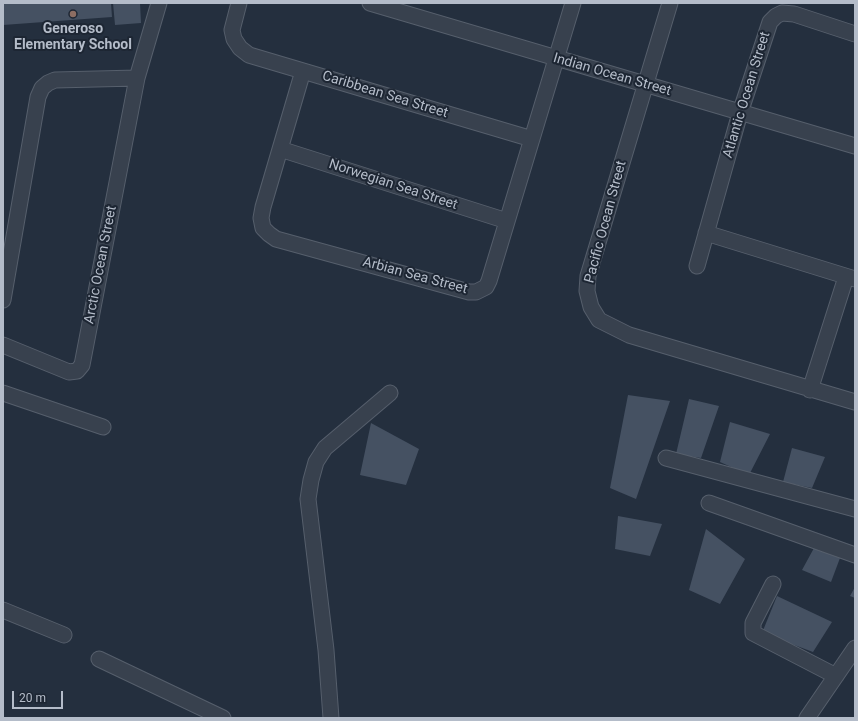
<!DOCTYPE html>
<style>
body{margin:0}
#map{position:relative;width:858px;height:721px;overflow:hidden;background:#242f3e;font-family:Roboto,sans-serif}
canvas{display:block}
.frame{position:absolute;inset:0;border:4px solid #b4bcc9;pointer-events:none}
.scale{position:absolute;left:12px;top:691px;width:51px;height:18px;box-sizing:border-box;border:2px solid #b4bcc9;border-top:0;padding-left:5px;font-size:12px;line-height:14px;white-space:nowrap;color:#b4bcc9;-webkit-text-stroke:3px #1d2633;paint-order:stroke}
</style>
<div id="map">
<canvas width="858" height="721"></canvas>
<div class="frame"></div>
<div class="scale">20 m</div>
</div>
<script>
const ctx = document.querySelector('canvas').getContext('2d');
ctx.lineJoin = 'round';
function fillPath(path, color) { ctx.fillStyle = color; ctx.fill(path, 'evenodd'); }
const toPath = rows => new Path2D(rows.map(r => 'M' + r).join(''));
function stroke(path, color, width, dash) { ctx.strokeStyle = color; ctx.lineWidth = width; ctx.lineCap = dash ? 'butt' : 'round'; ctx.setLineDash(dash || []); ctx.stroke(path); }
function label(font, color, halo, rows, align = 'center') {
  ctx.font = font + ' Roboto,sans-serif'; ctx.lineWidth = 4; ctx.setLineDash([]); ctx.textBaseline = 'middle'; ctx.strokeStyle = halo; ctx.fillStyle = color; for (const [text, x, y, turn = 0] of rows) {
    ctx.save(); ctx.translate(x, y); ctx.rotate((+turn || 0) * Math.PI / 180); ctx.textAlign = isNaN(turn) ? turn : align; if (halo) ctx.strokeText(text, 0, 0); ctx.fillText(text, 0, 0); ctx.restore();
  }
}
fillPath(toPath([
 [3,3,111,3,112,17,3,25],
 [113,3,140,3,141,23,115,25],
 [628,395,670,401,636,499,610,488],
 [689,399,719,406,701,458,676,454],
 [730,422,770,434,749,475,720,462],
 [371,423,419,449,406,485,360,475],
 [792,448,825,457,812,488,783,482],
 [618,516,662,524,650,556,615,549],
 [706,529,745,559,720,604,689,590],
 [814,548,840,558,831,582,802,570],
 [855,587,855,598,850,596],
 [777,596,832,622,813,652,762,633]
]), '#455162');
const minor = toPath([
 [239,3,232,30,234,39,240,48,249,55,532,139],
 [370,3,855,146],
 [670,3,588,276,587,291,591,307,599,320,629,335,855,402],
 [303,71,263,207,261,218,263,228,269,234,276,239,469,292,476,292,486,287,489,281,573,3],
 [280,149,507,221],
 [706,233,855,279],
 [697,266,740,113,770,22,776,16,782,13,794,14,855,34],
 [3,300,38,97,42,88,48,83,55,80,137,78],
 [3,345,69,372,77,371,82,365,137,78,159,3],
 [810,390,846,277],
 [3,393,103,427],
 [666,458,855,509],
 [709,503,855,555],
 [773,584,753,623,753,633,836,676],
 [3,610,64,635],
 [99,659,223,718],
 [331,718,326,650,308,499,311,480,316,462,325,448,390,393],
 [807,718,855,648]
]);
stroke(minor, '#565f6c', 17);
stroke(minor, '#38414e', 15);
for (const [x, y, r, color] of [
 [73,14,4,"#8d6e63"]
]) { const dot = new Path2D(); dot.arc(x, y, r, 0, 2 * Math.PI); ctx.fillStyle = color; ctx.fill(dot); stroke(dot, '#1d2633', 1.5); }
label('bold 14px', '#b4bcc9', '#1d2633', [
 ["Generoso",73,29],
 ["Elementary School",73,45]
]);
label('14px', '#b4bcc9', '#1d2633', [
 ["Indian Ocean Street",612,75,16],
 ["Caribbean Sea Street",385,95,17],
 ["Atlantic Ocean Street",747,95,-73],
 ["Norwegian Sea Street",393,185,18],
 ["Pacific Ocean Street",606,222,-75],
 ["Arctic Ocean Street",101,265,-79],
 ["Arbian Sea Street",415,276,15]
]);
</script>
